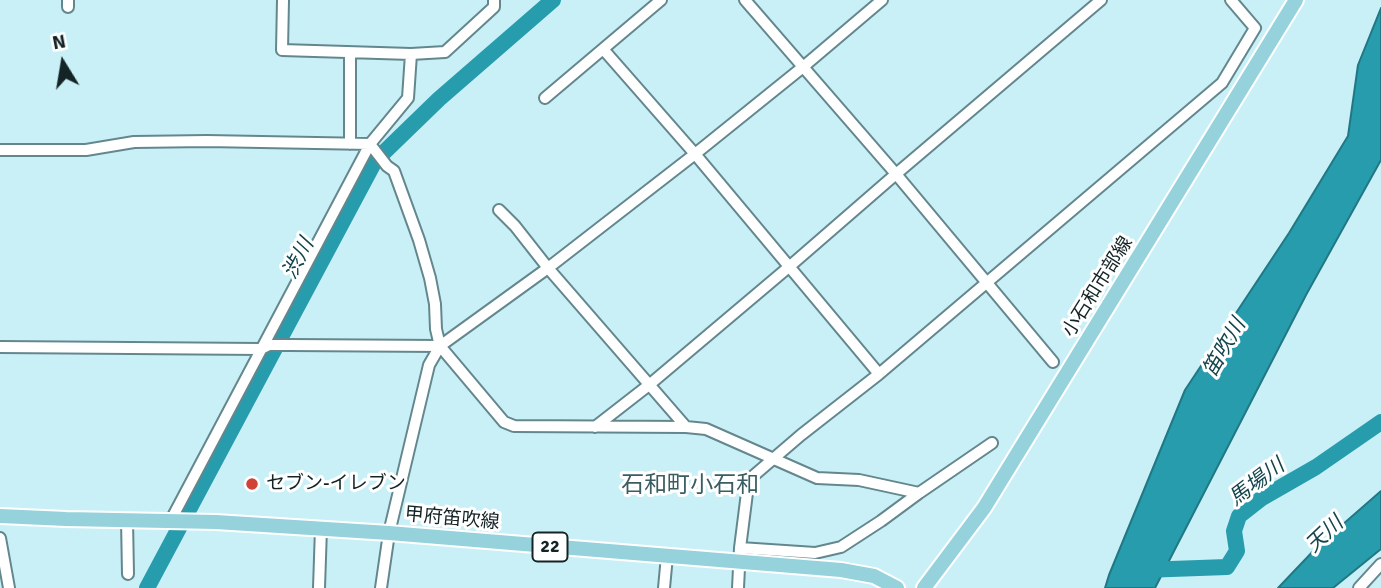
<!DOCTYPE html>
<meta charset="utf-8">
<style>
body{margin:0}
#map{position:relative;width:1381px;height:588px;overflow:hidden;background:#caf0f7;font-family:Signika,sans-serif}
canvas{display:block}
.north{position:absolute;left:28px;top:28px;width:70px;height:70px;-webkit-text-stroke:5px #fff;paint-order:stroke;rotate:349deg;font-size:19px;font-weight:700;line-height:28px;text-align:center;color:#142325}
.north::after{content:'';display:block;margin:auto;width:24px;height:32px;background:#142325;clip-path:polygon(50% 0,100% 100%,50% 72%,0 100%)}
</style>
<div id="map">
<canvas width="1381" height="588"></canvas>
<div class="north">N</div>
</div>
<script>
const ctx = document.querySelector('canvas').getContext('2d');
ctx.lineJoin = 'round';
function fillPath(path, color) { ctx.fillStyle = color; ctx.fill(path, 'evenodd'); }
const toPath = rows => new Path2D(rows.map(r => 'M' + r).join(''));
function stroke(path, color, width, dash) { ctx.strokeStyle = color; ctx.lineWidth = width; ctx.lineCap = dash ? 'butt' : 'round'; ctx.setLineDash(dash || []); ctx.stroke(path); }
function label(font, color, halo, rows, align = 'center') {
  ctx.font = font + ' Signika,"Noto Sans JP",sans-serif'; ctx.lineWidth = 6; ctx.setLineDash([]); ctx.textBaseline = 'middle'; ctx.strokeStyle = halo; ctx.fillStyle = color; for (const [text, x, y, turn = 0] of rows) {
    ctx.save(); ctx.translate(x, y); ctx.rotate((+turn || 0) * Math.PI / 180); ctx.textAlign = isNaN(turn) ? turn : align; if (halo) ctx.strokeText(text, 0, 0); ctx.fillText(text, 0, 0); ctx.restore();
  }
}
const water = toPath([
 [1381,8,1381,160,1306,295,1155,588,1105,588,1109,575,1185,390,1289,233,1348,136,1358,65,1381,8],
 [1381,491,1381,549,1333,588,1278,588,1318,546,1381,491]
]);
fillPath(water, '#279cac');
stroke(water, '#217884', 2);
stroke(toPath([
 [1143,570,1227,567,1237,551,1234,531,1239,516,1262,498,1316,467,1381,422],
 [147,588,375,161,439,99,553,0]
]), '#279cac', 16);
const minor = toPath([
 [283,0,282,50,411,54,445,52,494,7,494,0],
 [745,0,896,174,1053,362],
 [68,7,68,0],
 [603,49,695,154,879,374],
 [350,53,350,144],
 [545,98,661,0],
 [370,144,387,166,394,171,419,240,430,278,435,304,436,329,440,346,504,422,514,426,686,427,706,429,817,478,859,480,919,493],
 [0,150,86,150,134,142,207,141,370,144],
 [499,210,515,226,548,268,686,427],
 [0,347,261,349,269,345,289,345,440,346],
 [595,427,649,385,790,266,896,174,1101,0],
 [127,520,128,574],
 [171,520,370,144,408,98,411,54],
 [0,538,9,588],
 [740,548,815,553,841,547,881,521,919,493,992,443],
 [319,588,321,528],
 [381,588,389,533,429,365,440,346,548,268,695,154,803,67,882,0],
 [664,588,667,556],
 [738,588,740,548,748,485,752,477,801,435,879,374,1222,83,1255,28,1231,0],
 [1359,588,1381,564]
]);
const major = toPath([
 [0,516,66,519,216,522,389,533,841,570,874,576,897,588],
 [924,588,984,508,1296,0]
]);
stroke(minor, '#64878e', 14);
stroke(major, '#fff', 18);
stroke(minor, '#fff', 10);
stroke(major, '#96d2dc', 14);
for (const [x, y, r, color] of [
 [252,484,7,"#cf4235"]
]) { const dot = new Path2D(); dot.arc(x, y, r, 0, 2 * Math.PI); ctx.fillStyle = color; ctx.fill(dot); stroke(dot, '#fff', 2.5); }
for (const [x, y, w] of [
 [550,547,35]
]) { const box = new Path2D(); box.roundRect(x - w / 2, y - 14.5, w, 29, 5); ctx.fillStyle = '#fff'; ctx.fill(box); stroke(box, '#142325', 2); }
label('bold 18px', '#142325', null, [
 ["22",550,547]
]);
label('19px', '#142325', '#fff', [
 ["小石和市部線",1098,287,-58],
 ["甲府笛吹線",452,519,5]
]);
label('19px', '#142325', '#fff', [
 ["セブン-イレブン",266,484]
], 'left');
label('italic 21px', '#14454c', '#fff', [
 ["渋川",299,259,-62],
 ["笛吹川",1225,348,-60],
 ["馬場川",1257,483,-37],
 ["天川",1325,535,-43]
]);
label('23px', '#3a5c62', '#fff', [
 ["石和町小石和",690,486]
]);
</script>
